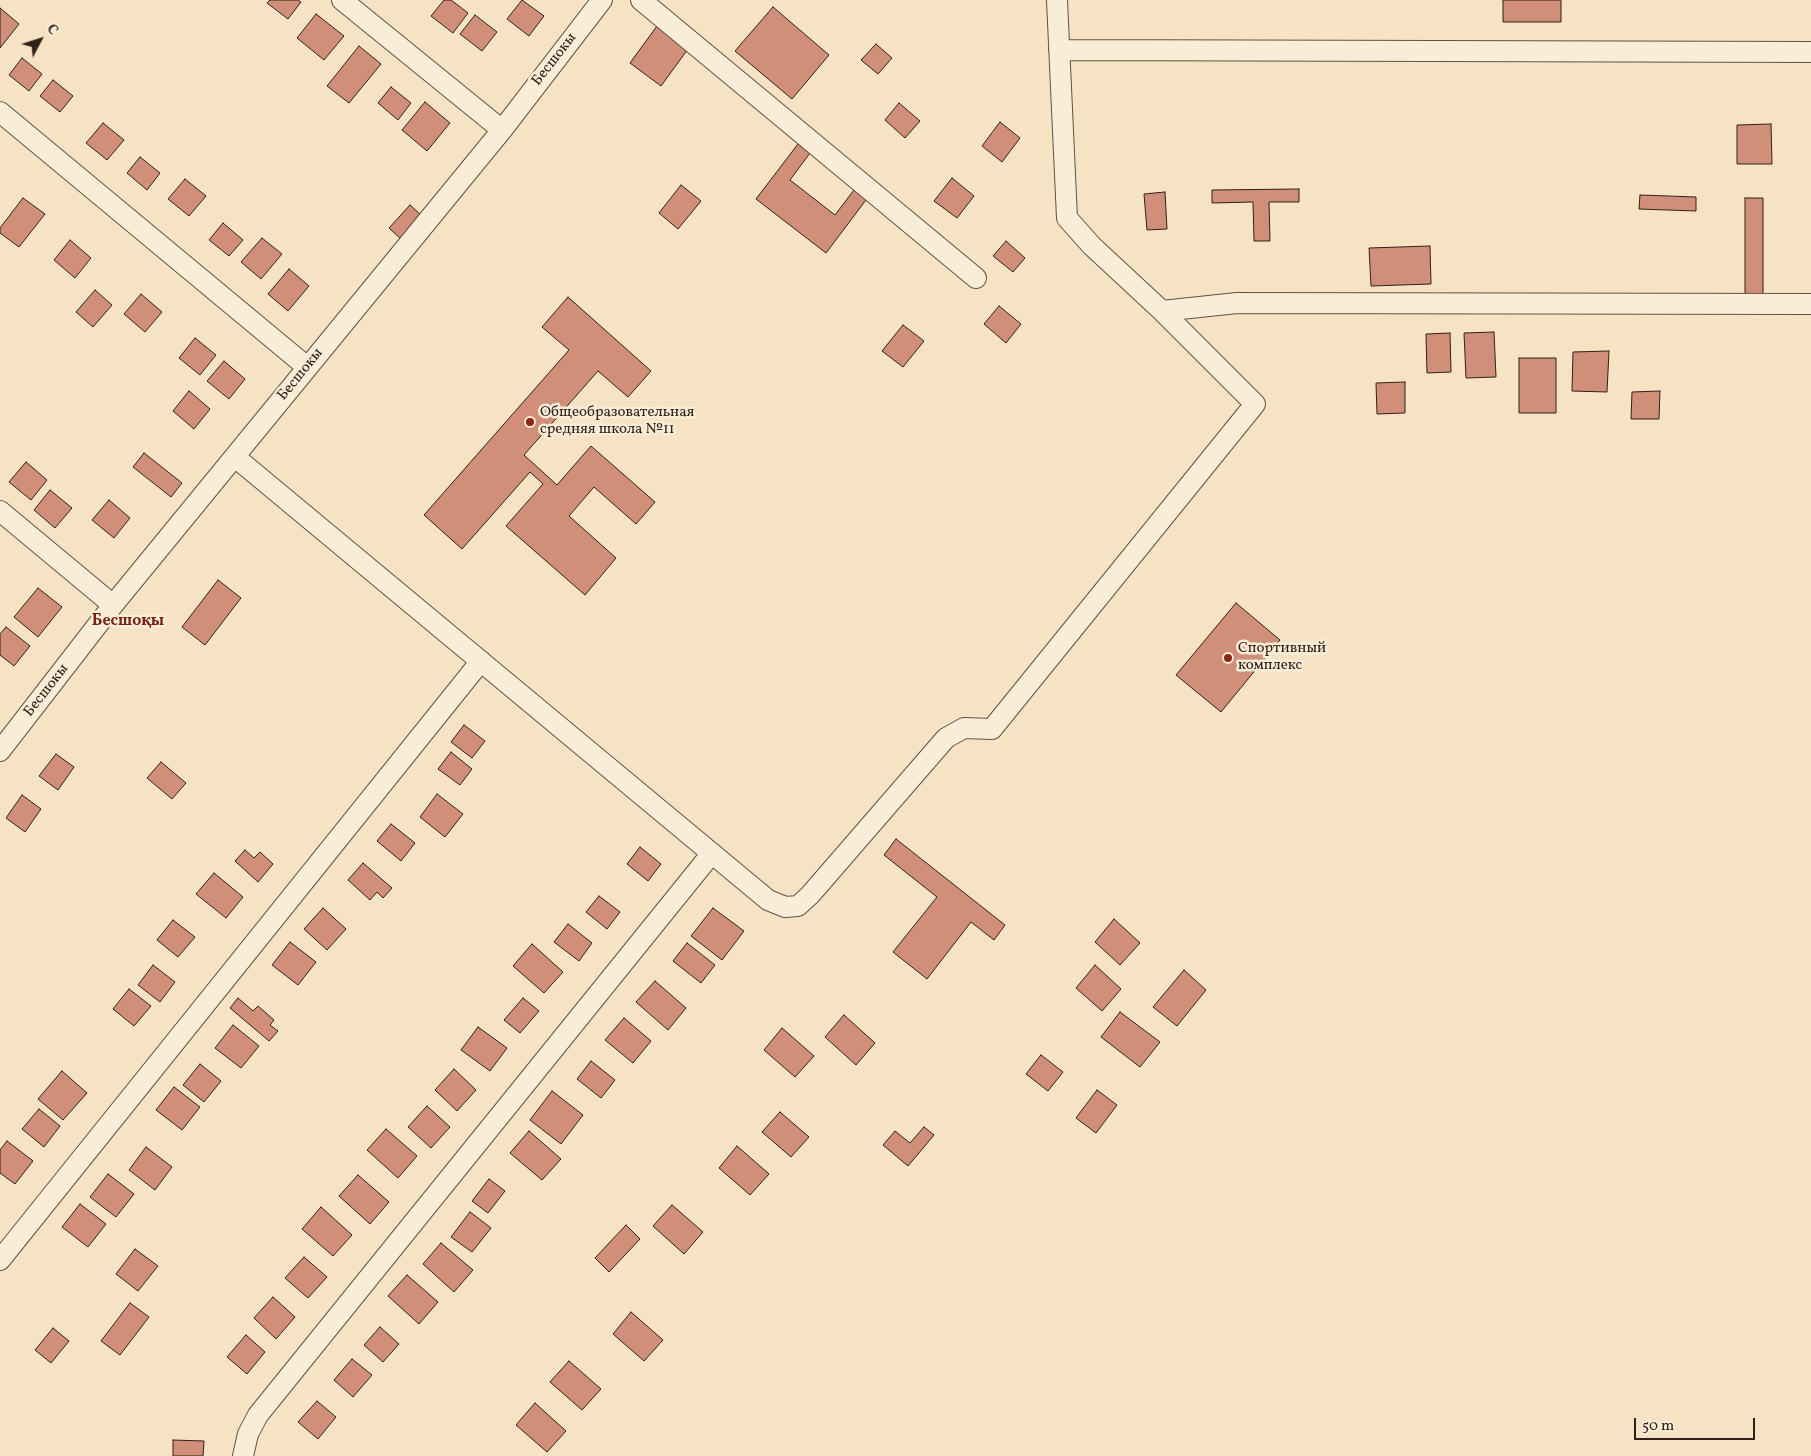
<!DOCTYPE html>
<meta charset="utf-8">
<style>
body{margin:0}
#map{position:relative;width:1811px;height:1456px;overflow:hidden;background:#f6e3c3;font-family:Vollkorn,serif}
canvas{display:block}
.north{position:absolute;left:15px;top:15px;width:50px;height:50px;-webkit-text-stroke:4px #f9edd8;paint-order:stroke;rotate:50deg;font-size:14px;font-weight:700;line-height:20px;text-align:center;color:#2f2119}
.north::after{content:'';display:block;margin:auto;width:18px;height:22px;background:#2f2119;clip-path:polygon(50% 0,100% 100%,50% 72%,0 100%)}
.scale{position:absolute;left:1634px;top:1418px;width:121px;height:22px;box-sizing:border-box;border:2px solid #2f2119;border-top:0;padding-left:6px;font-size:15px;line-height:18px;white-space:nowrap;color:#2f2119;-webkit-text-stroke:4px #f9edd8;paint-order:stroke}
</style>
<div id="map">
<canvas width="1811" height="1456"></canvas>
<div class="north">С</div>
<div class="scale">50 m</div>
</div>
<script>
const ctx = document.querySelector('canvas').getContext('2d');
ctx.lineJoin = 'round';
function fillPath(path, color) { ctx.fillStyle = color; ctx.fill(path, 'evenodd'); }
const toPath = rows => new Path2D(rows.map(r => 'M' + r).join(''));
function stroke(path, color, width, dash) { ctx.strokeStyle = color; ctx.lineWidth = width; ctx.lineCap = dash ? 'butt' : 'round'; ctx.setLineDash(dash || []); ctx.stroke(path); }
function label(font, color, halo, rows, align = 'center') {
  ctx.font = font + ' Vollkorn,serif'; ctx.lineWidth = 5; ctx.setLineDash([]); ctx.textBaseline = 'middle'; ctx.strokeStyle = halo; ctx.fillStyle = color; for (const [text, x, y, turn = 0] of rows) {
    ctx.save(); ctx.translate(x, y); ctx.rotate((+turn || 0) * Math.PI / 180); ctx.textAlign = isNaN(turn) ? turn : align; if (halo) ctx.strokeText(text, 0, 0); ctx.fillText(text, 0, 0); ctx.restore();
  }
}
const building = toPath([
 [270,0,298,0,301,2,288,19,267,3,270,0],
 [444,0,451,0,468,13,453,33,431,16,444,0],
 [522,0,544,16,529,36,507,19,522,0],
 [1503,0,1561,0,1561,22,1503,22,1503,0],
 [773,7,829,55,792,99,735,51,773,7],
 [0,8,19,24,0,48,0,8],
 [316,14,344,36,324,60,297,38,316,14],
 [475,15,497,32,482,51,460,34,475,15],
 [657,26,688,49,661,86,630,63,657,26],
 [876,44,892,58,878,74,861,60,876,44],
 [359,46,381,64,349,103,327,86,359,46],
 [22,58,42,74,29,91,9,75,22,58],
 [53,80,73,96,60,112,40,96,53,80],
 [391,87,411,103,398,120,378,103,391,87],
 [425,102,450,123,427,151,402,130,425,102],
 [899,103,920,121,905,138,885,120,899,103],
 [1000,122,1020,138,1002,162,982,146,1000,122],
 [103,123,124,140,107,160,86,143,103,123],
 [1771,124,1772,164,1737,164,1737,125,1771,124],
 [798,144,810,153,790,180,835,215,857,186,869,196,826,253,756,199,798,144],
 [140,157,160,173,147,190,127,173,140,157],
 [952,178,974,196,957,218,934,201,952,178],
 [185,179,206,196,189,216,168,199,185,179],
 [681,185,701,201,678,229,659,213,681,185],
 [1299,189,1299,202,1269,202,1270,241,1254,241,1253,202,1212,203,1212,190,1299,189],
 [1165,192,1167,229,1147,230,1144,194,1165,192],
 [1640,195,1696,197,1696,211,1639,209,1640,195],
 [23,198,45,214,19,247,0,233,0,228,23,198],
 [1745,198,1763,198,1763,295,1745,295,1745,198],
 [410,205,422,216,401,239,389,228,410,205],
 [223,223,243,240,229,256,209,240,223,223],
 [262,238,282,254,261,279,241,262,262,238],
 [70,240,91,258,75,278,54,260,70,240],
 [1006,241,1025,258,1013,272,993,256,1006,241],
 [1430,246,1431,284,1371,286,1369,248,1430,246],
 [289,269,309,286,288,311,268,294,289,269],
 [95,290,112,305,93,327,76,312,95,290],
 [141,294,162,312,145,332,124,314,141,294],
 [568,297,651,371,628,397,598,371,524,455,557,485,591,446,655,502,636,524,594,487,569,516,616,558,585,595,506,526,543,484,530,472,462,549,424,515,569,350,542,327,568,297],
 [999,306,1021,324,1006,343,984,324,999,306],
 [903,325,924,341,903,367,882,351,903,325],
 [1494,332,1496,377,1466,378,1464,333,1494,332],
 [1450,333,1451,372,1427,373,1426,334,1450,333],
 [195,338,216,355,200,375,179,358,195,338],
 [1609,351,1607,392,1572,391,1573,352,1609,351],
 [1519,358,1556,358,1556,413,1519,413,1519,358],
 [224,361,245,379,229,399,207,381,224,361],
 [1405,382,1405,413,1377,414,1376,383,1405,382],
 [189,391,210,409,194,429,173,411,189,391],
 [1660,391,1659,419,1631,419,1632,392,1660,391],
 [144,453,182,483,171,497,133,467,144,453],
 [26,462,47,480,31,500,9,482,26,462],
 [50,490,72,508,55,528,34,510,50,490],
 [109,500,130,518,114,538,92,520,109,500],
 [218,580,241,598,205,645,182,627,218,580],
 [38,588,62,607,38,637,14,617,38,588],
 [1236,603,1280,640,1221,712,1176,675,1236,603],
 [6,627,30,646,14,666,0,655,0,634,6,627],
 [464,725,485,741,472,758,451,742,464,725],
 [451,752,472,769,460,785,438,769,451,752],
 [56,754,74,767,58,790,39,776,56,754],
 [161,762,186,783,172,799,147,778,161,762],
 [437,794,463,814,445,837,420,817,437,794],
 [22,795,41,809,25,832,6,818,22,795],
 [391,824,415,843,401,861,377,841,391,824],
 [896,839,1005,925,994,940,971,922,927,979,893,952,937,897,884,855,896,839],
 [640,847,661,864,648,881,627,864,640,847],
 [245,850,254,858,260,852,273,864,258,882,235,861,245,850],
 [363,863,392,888,383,898,377,892,370,900,348,880,363,863],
 [214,873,243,897,226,918,196,894,214,873],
 [599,896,620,912,607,929,586,912,599,896],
 [323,908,346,929,327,950,304,929,323,908],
 [713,908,744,931,722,960,691,936,713,908],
 [1114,919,1140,943,1120,965,1095,942,1114,919],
 [173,920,195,937,178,957,157,940,173,920],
 [568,924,592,943,579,961,554,942,568,924],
 [290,942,316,962,298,985,272,965,290,942],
 [687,943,715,965,701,983,673,961,687,943],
 [532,944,563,972,544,993,513,966,532,944],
 [153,965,175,982,160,1002,138,985,153,965],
 [1095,965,1121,989,1102,1011,1076,988,1095,965],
 [1184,970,1206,990,1177,1026,1153,1007,1184,970],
 [655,981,686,1008,668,1030,636,1002,655,981],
 [129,989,151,1006,134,1026,113,1009,129,989],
 [238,998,253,1011,258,1006,274,1020,270,1025,278,1031,269,1041,230,1008,238,998],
 [523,998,539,1011,520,1033,504,1020,523,998],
 [1120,1012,1160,1042,1140,1067,1101,1037,1120,1012],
 [844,1015,875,1043,856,1065,825,1037,844,1015],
 [624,1018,651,1041,633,1063,605,1040,624,1018],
 [233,1025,259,1046,241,1068,215,1048,233,1025],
 [478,1027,507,1048,490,1071,461,1050,478,1027],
 [782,1028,814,1056,795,1077,764,1050,782,1028],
 [1041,1055,1063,1072,1048,1091,1026,1074,1041,1055],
 [591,1061,615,1080,601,1098,577,1079,591,1061],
 [200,1064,221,1081,204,1102,183,1085,200,1064],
 [454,1069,476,1090,457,1111,435,1090,454,1069],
 [62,1071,87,1093,63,1120,38,1099,62,1071],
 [174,1087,200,1107,182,1130,156,1110,174,1087],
 [1097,1090,1117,1105,1096,1133,1076,1118,1097,1090],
 [552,1091,583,1115,561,1144,530,1120,552,1091],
 [427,1106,450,1127,431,1148,408,1127,427,1106],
 [39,1109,60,1126,44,1147,22,1129,39,1109],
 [780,1112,809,1137,791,1157,762,1132,780,1112],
 [924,1127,934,1135,908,1166,883,1145,895,1131,910,1143,924,1127],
 [386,1129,417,1156,398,1178,367,1150,386,1129],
 [529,1131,561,1159,542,1180,510,1153,529,1131],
 [7,1141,33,1161,15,1184,0,1173,0,1150,7,1141],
 [737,1146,769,1174,750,1195,719,1168,737,1146],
 [146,1147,172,1167,155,1190,129,1170,146,1147],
 [108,1174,134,1194,116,1217,90,1197,108,1174],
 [358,1175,389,1202,370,1224,339,1196,358,1175],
 [489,1179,505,1191,488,1213,472,1201,489,1179],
 [80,1204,106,1224,88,1247,62,1227,80,1204],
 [672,1205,703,1232,684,1254,653,1226,672,1205],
 [321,1207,352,1235,333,1256,302,1229,321,1207],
 [470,1212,491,1228,472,1252,451,1237,470,1212],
 [626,1225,640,1239,609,1272,595,1258,626,1225],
 [441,1243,473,1270,454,1292,423,1264,441,1243],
 [135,1249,158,1266,138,1291,116,1274,135,1249],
 [304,1257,327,1277,308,1298,285,1278,304,1257],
 [407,1275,438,1302,419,1324,388,1296,407,1275],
 [273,1297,295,1317,276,1339,254,1318,273,1297],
 [130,1303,149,1317,120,1355,101,1341,130,1303],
 [631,1312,663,1340,644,1361,613,1334,631,1312],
 [380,1327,399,1344,383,1362,364,1345,380,1327],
 [53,1328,69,1341,51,1363,35,1350,53,1328],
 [246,1335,265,1352,247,1374,227,1357,246,1335],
 [352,1359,372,1375,353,1397,334,1380,352,1359],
 [569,1361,601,1389,582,1410,550,1382,569,1361],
 [317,1401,336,1417,318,1439,298,1422,317,1401],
 [535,1403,566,1431,547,1452,516,1425,535,1403],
 [173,1440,204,1441,203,1456,173,1456,173,1440]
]);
fillPath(building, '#d18f79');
stroke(building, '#2f2119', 1);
const minor = toPath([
 [342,0,502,130],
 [641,0,976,278],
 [1059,50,1811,52],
 [0,112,307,367],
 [1162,311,1237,303,1811,304],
 [235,457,768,900,785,907,798,906,810,895,946,738,964,728,992,729,1255,404,1162,311,1092,246,1067,218,1057,0],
 [0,511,113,605],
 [0,751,113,605,502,130,602,0],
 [0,1260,481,661],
 [243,1456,248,1434,258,1415,712,853]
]);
stroke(minor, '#615244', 22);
stroke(minor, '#f9edd8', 20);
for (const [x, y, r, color] of [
 [530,422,5,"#8f2418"],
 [1228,658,5,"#8f2418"]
]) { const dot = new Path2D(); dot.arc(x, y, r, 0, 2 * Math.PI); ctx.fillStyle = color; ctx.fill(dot); stroke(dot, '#f9edd8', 2); }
label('15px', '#2f2119', '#f9edd8', [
 ["Бесшокы",555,60,-52],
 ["Бесшокы",301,375,-51],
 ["Бесшокы",47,691,-52]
]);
label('15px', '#2f2119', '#f9edd8', [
 ["Общеобразовательная",540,413],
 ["средняя школа №11",540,430],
 ["Спортивный",1238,649],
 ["комплекс",1238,666]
], 'left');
label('bold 16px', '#7a1f14', '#f9edd8', [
 ["Бесшоқы",128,622]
]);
</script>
